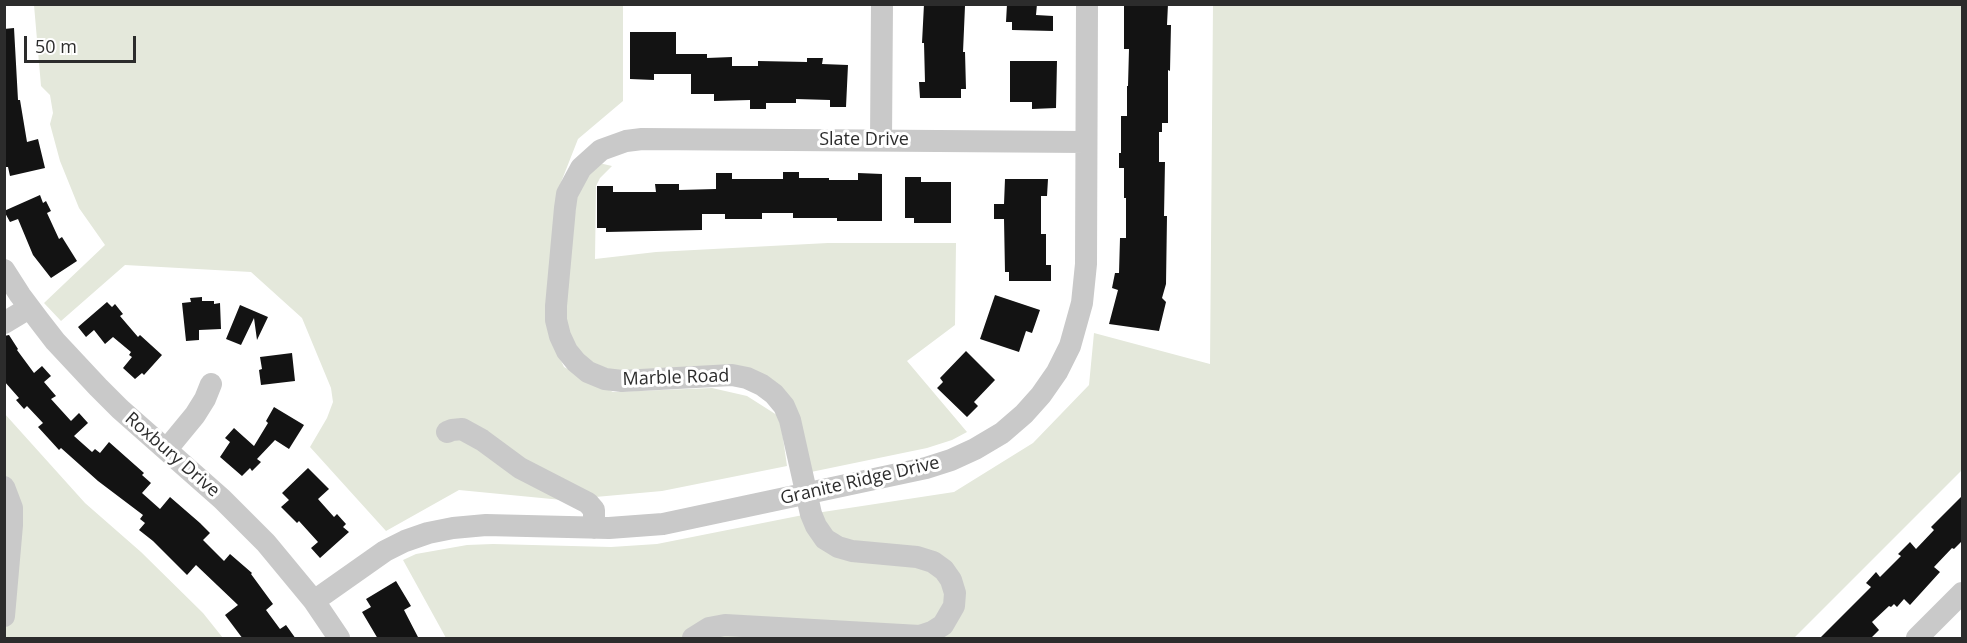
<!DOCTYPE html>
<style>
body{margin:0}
#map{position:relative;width:1967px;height:643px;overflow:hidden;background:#fff;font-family:"Open Sans",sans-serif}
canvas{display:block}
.frame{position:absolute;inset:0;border:6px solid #2c2c2c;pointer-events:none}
.scale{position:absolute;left:24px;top:36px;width:112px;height:27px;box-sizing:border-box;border:3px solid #2c2c2c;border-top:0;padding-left:8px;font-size:18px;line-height:21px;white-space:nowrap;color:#2c2c2c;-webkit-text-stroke:4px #fff;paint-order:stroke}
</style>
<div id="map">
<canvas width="1967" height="643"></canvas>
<div class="frame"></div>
<div class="scale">50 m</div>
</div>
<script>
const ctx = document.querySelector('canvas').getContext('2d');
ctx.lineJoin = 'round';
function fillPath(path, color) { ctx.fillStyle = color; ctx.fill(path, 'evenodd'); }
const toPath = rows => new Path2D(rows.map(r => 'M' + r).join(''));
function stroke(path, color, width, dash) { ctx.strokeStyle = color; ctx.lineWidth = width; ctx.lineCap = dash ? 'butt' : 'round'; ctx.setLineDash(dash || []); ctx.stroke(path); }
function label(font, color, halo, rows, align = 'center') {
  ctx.font = font + ' "Open Sans",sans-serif'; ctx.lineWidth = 6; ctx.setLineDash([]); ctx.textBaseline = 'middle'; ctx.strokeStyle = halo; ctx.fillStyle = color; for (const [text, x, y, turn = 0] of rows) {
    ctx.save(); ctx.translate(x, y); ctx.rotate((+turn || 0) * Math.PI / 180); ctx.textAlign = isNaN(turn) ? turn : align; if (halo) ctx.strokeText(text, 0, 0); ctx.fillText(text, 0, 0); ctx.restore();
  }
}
fillPath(toPath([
 [34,5,623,5,623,101,578,139,558,190,549,336,564,367,613,392,712,388,747,396,780,417,787,466,662,491,562,500,459,490,386,531,310,447,327,418,333,402,331,388,302,318,251,272,125,265,61,321,44,303,105,245,79,208,60,161,50,124,53,113,50,95,41,86],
 [1213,5,1962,5,1962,470,1794,638,446,638,403,560,416,554,467,545,493,544,611,547,657,544,803,515,954,492,1033,443,1089,385,1094,333,1210,364],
 [599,163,612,166,600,178,596,186,595,259,656,252,828,243,956,243,955,325,907,361,967,432,952,440,927,448,811,472,768,380,627,374,589,363,575,348,563,313,578,188],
 [4,413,85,503,141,552,203,613,223,638,5,638]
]), '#e4e8db');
fillPath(toPath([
 [924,4,965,6,963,52,965,52,966,89,961,89,961,98,920,98,919,82,925,82,924,43,922,43],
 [1007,4,1037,4,1036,15,1053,16,1053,31,1012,30,1012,22,1006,22],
 [1124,4,1168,4,1167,25,1171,25,1170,71,1168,70,1168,123,1162,123,1162,132,1159,132,1159,162,1165,162,1164,216,1167,216,1166,284,1162,298,1166,302,1159,331,1109,324,1118,290,1112,288,1115,273,1119,273,1120,238,1126,238,1126,198,1124,198,1124,168,1119,168,1119,153,1121,153,1121,116,1127,116,1127,86,1128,86,1129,49,1124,49],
 [14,28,18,100,20,100,27,142,38,139,45,168,10,176,8,167,4,167,4,29],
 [630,32,676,32,676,54,707,54,707,58,732,57,732,66,758,66,758,61,807,62,807,58,823,58,822,64,848,65,846,107,830,107,830,100,796,99,796,103,766,103,766,109,750,109,750,100,714,101,714,94,691,94,691,74,654,74,654,80,630,79],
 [1010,61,1057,61,1056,108,1032,109,1032,102,1010,102],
 [783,172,799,172,799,178,829,178,829,180,858,180,858,173,882,174,882,221,837,221,837,218,793,218,793,213,762,213,762,219,725,219,725,214,702,214,702,230,606,232,606,228,597,228,597,186,613,186,613,192,656,192,655,184,679,184,679,190,716,189,716,173,732,173,732,179,783,179],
 [905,177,921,177,921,182,951,182,951,223,914,223,914,218,905,218],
 [1005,179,1048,179,1047,196,1041,196,1041,234,1046,234,1046,265,1051,265,1051,281,1009,281,1009,272,1005,272,1004,219,994,219,994,204,1004,204],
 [40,195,43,203,46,201,51,211,47,213,59,239,62,237,77,261,51,278,33,255,18,219,10,222,4,211],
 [995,295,1040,310,1032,333,1026,331,1019,352,980,339],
 [202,297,202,301,214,301,214,304,220,303,221,329,199,330,199,340,186,341,182,303,191,302,190,298],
 [107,302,112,307,115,304,123,314,120,316,138,337,140,335,162,355,144,375,142,373,135,379,123,368,132,357,129,355,131,352,113,337,105,344,94,330,86,337,78,327],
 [240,305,268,317,257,340,254,318,241,345,226,339],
 [9,335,18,349,17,350,34,373,42,366,51,376,44,382,56,396,51,399,71,421,79,413,88,423,74,436,92,452,95,449,100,453,109,442,144,473,142,475,151,483,142,493,160,509,170,497,200,523,210,533,203,540,224,561,230,554,252,573,251,574,273,604,266,610,280,629,286,625,296,639,243,639,225,615,238,605,196,565,187,575,153,541,139,530,145,523,140,519,143,515,98,481,61,448,59,450,38,427,43,423,27,406,24,409,16,400,19,398,4,381,4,336],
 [966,351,995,380,974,402,978,406,967,417,937,388,943,382,940,378],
 [292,353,295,381,261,385,259,370,262,369,260,357],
 [274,407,304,425,289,449,275,440,257,459,261,462,252,471,250,468,242,476,220,457,230,442,225,438,234,428,254,446,268,423,266,421],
 [308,468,329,489,318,499,334,517,337,514,346,524,343,527,349,532,320,558,311,548,318,542,299,521,297,523,281,507,289,500,282,493],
 [1962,496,1962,541,1954,549,1952,548,1934,567,1940,572,1910,605,1904,599,1897,607,1894,604,1891,607,1889,606,1872,622,1879,630,1870,639,1819,639,1871,587,1866,583,1876,572,1880,577,1901,556,1898,554,1910,542,1916,549,1934,530,1931,527],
 [396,581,411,606,404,610,419,639,378,639,362,612,371,607,366,599]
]), '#131313');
stroke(toPath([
 [881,140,882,4],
 [4,270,20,295,38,319,55,341,98,387,120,409,222,499,266,543,314,601,339,638],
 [4,323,29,308],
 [447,432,452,430,462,429,482,440,520,468,588,503,594,510,594,528],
 [167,449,195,415,205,399,211,384],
 [4,487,12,508,12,525,4,616],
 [314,601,385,551,405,541,428,533,453,528,486,525,609,528,663,524,926,468,951,460,975,449,1002,433,1024,414,1041,395,1057,372,1070,346,1082,303,1086,264,1087,4],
 [693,638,709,628,725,625,920,636,932,632,943,625,954,606,955,593,951,580,944,570,933,562,917,557,852,551,838,547,825,539,816,526,811,514,790,420,784,406,774,394,762,385,747,378,732,375,622,381,605,379,588,372,576,362,567,351,560,336,556,320,556,306,565,208,567,194,581,168,601,150,626,141,642,139,1086,142],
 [1917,638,1962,593]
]), '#c9c9c9', 22);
label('18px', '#2c2c2c', '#fff', [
 ["Slate Drive",864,140],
 ["Marble Road",676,378,-2],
 ["Roxbury Drive",172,455,41],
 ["Granite Ridge Drive",860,481,-13]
]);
</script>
